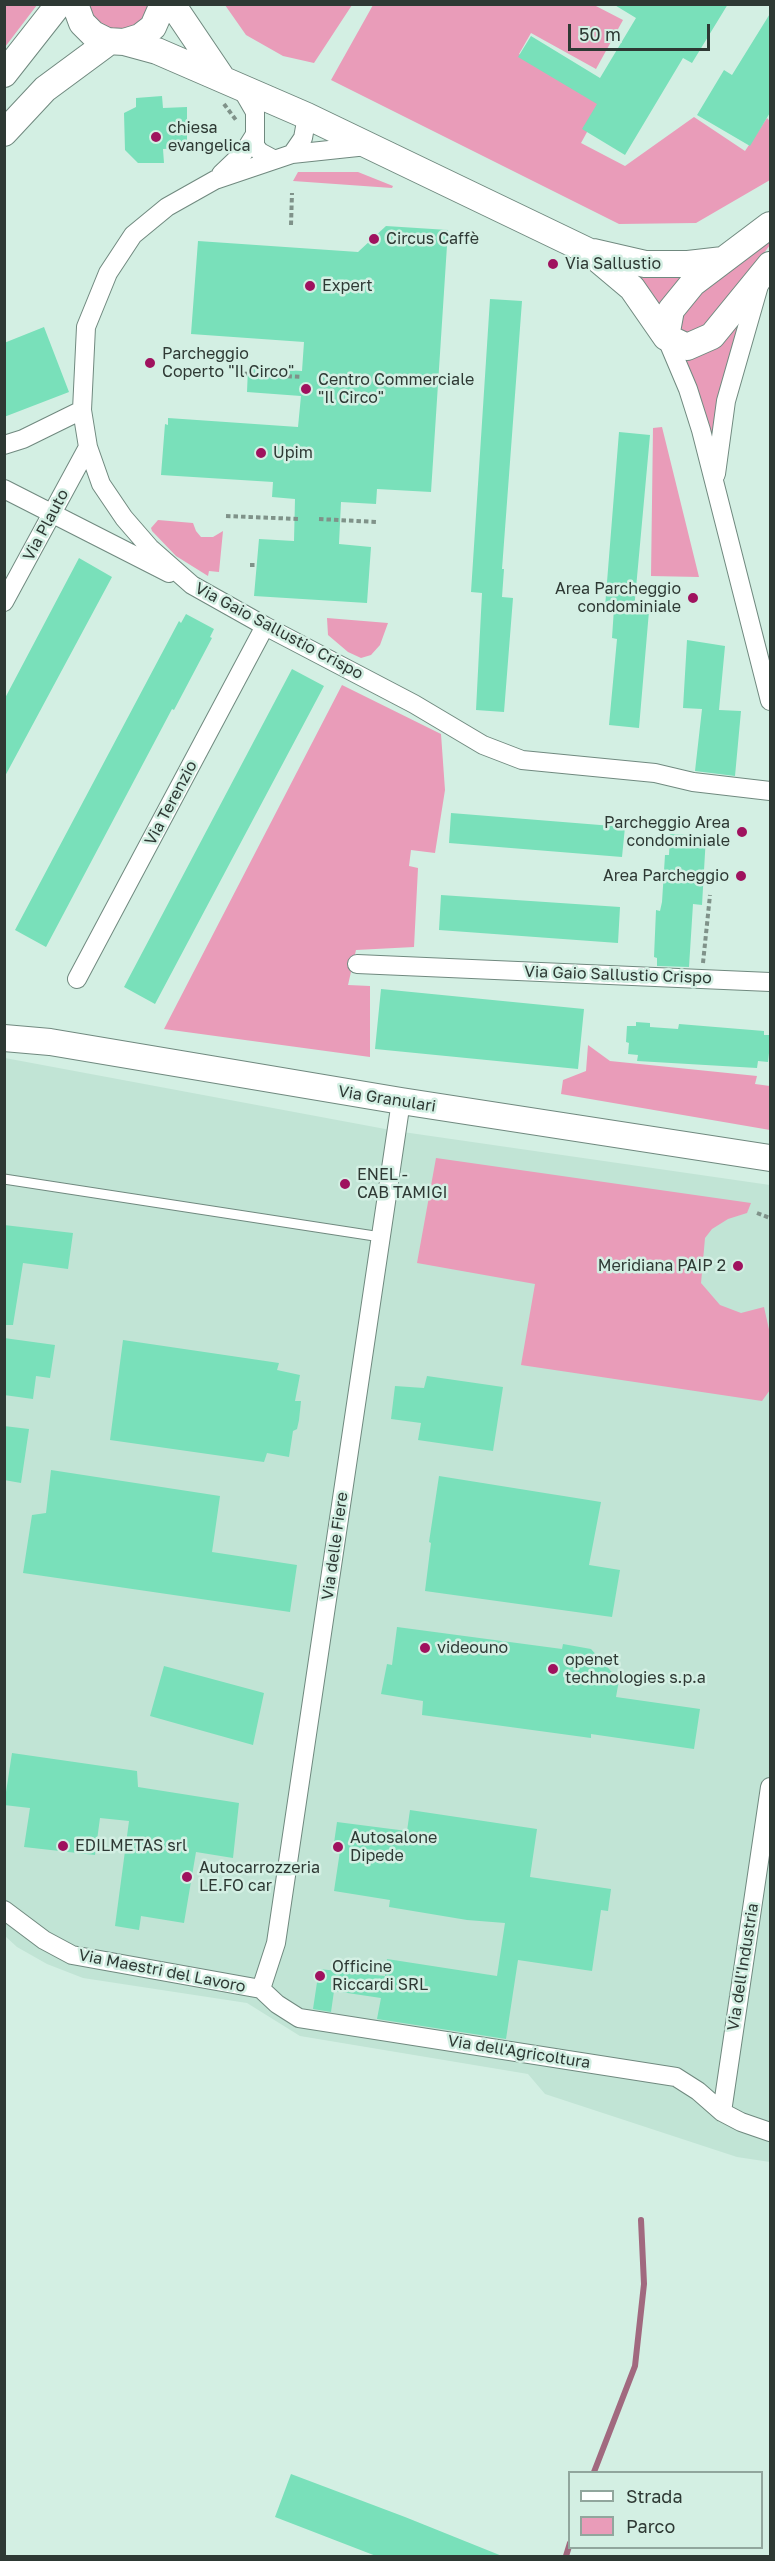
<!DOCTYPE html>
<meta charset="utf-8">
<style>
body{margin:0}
#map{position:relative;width:775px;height:2561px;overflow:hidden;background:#d3efe3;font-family:"Golos Text",sans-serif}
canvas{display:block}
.frame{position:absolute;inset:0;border:6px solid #2e3934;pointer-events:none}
.legend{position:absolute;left:568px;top:2471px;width:195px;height:78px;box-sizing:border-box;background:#d3efe3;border:2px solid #91a69d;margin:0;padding:8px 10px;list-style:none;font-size:18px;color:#2e3934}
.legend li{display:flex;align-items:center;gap:12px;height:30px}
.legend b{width:30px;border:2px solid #91a69d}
.scale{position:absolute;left:568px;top:24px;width:142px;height:27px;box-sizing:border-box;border:3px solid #2e3934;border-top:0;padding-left:8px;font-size:18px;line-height:21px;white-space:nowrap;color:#2e3934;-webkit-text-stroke:4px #d3efe3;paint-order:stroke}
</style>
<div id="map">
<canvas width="775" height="2561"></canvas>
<div class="frame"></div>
<ul class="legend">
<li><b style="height:8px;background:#fff"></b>Strada</li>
<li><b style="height:16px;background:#e99cb9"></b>Parco</li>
</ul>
<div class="scale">50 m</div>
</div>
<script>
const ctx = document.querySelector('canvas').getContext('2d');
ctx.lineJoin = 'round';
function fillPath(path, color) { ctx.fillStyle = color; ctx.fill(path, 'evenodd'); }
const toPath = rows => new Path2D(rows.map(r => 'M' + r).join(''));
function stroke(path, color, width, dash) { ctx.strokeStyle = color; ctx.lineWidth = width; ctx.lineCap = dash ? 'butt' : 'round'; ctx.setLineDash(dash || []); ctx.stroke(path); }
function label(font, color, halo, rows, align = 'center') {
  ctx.font = font + ' "Golos Text",sans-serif'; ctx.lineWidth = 5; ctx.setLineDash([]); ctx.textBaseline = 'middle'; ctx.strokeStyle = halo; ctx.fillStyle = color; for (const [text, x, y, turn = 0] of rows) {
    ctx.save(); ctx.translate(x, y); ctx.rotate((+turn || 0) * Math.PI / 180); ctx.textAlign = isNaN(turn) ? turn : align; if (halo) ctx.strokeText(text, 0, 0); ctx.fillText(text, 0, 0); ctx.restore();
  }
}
fillPath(toPath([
 [5,1058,396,1131,770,1185,770,2162,737,2157,545,2094,528,2074,300,2036,247,2003,83,1978,47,1964,17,1947,5,1936]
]), '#c1e4d5');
fillPath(toPath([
 [5,4,37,5,5,47,4,5],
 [88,5,150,5,143,19,134,26,123,30,114,30,102,25,95,18],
 [225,5,352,5,314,63,283,56,246,35],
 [373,5,594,5,623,20,596,69,531,33,519,54,604,101,581,143,625,166,694,117,745,151,767,118,770,121,770,180,696,223,619,224,331,80],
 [298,172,358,172,393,186,392,188,293,181],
 [770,233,770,245,707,328,688,337,676,330,679,314,697,288],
 [621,267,693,272,661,314],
 [746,308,713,451,678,353],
 [662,427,699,577,651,576,653,428],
 [158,520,193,523,196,531,201,537,213,537,223,531,219,572,209,571,208,576,176,556,152,531,151,528],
 [327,618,388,623,380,645,371,655,361,658,348,652,328,635],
 [342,685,441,734,445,790,435,853,411,850,409,866,418,868,414,947,356,950,348,985,370,986,370,1057,164,1029],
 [588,1045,610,1061,757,1076,755,1084,770,1086,770,1130,561,1094,563,1080,586,1071],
 [436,1158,751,1203,747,1213,728,1219,712,1229,705,1238,701,1283,720,1305,741,1313,764,1307,770,1334,770,1390,762,1401,521,1365,535,1284,417,1263]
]), '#e99cb9');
stroke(toPath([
 [594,2472,635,2366,644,2284,641,2220],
 [566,2556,570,2543]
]), '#a1697f', 6);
fillPath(toPath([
 [613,4,728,4,692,63,683,58,625,155,582,129,597,104,518,57,531,36,600,78,636,18],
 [771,12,771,111,750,146,697,115,724,70,732,75],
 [162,96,163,108,187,107,187,148,163,149,164,163,138,163,125,150,124,113,136,107,136,98],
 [386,226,448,230,431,492,377,489,376,504,341,502,339,544,371,547,367,603,254,596,259,539,294,541,295,499,272,497,273,482,161,475,165,424,168,425,168,418,298,427,301,396,247,392,248,368,302,371,304,342,191,334,198,241,358,252],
 [490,299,522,301,502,569,504,569,502,597,513,598,504,712,476,710,482,593,471,592],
 [44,327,69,392,4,417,4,343],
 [619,432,650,435,634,610,649,611,639,728,609,725,617,639,612,638,614,608,605,607],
 [79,558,112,577,4,778,4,700],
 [186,614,214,629,210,637,212,638,174,710,172,709,46,947,15,930,179,621,181,623],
 [687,640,725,646,719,710,741,711,735,776,695,771,702,709,683,708],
 [292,669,324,686,155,1004,124,987],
 [451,813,625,827,622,857,449,843],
 [670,834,706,836,702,905,693,904,689,967,657,966,657,958,654,957,656,910,660,911,662,902,665,855,669,855],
 [441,895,620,907,618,943,439,930],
 [381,989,584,1009,578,1069,375,1049],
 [636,1022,650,1023,650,1027,678,1029,679,1024,764,1031,764,1035,771,1035,768,1062,758,1061,757,1068,637,1061,638,1055,628,1054,629,1043,626,1042,627,1026,636,1026],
 [4,1225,73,1233,68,1269,23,1263,13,1325,4,1325],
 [4,1338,55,1345,50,1378,36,1376,33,1399,4,1395],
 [123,1340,279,1363,277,1370,300,1375,295,1401,301,1401,299,1420,297,1429,293,1431,289,1457,267,1453,264,1462,110,1440],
 [427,1376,503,1387,493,1451,418,1440,421,1423,391,1419,395,1386,424,1388],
 [4,1426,29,1429,21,1483,4,1480],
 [51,1470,220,1496,212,1552,297,1565,290,1612,23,1573,32,1515,46,1513],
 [439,1476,601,1502,589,1565,620,1570,612,1617,425,1591,431,1543,429,1542],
 [397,1627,562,1649,563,1644,591,1649,619,1680,616,1697,700,1709,694,1749,591,1734,591,1738,422,1715,423,1701,381,1694,387,1664,392,1665],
 [164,1666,264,1693,253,1745,150,1716],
 [12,1753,137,1771,138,1787,239,1803,233,1858,196,1852,184,1923,141,1916,139,1930,115,1926,129,1821,100,1818,95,1855,24,1847,30,1808,4,1805],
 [410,1810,537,1829,530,1877,611,1889,608,1911,601,1910,592,1971,518,1960,506,2039,377,2019,381,1998,334,1991,331,2012,313,2009,319,1969,385,1976,387,1959,497,1976,505,1923,467,1920,389,1907,390,1900,334,1891,340,1851,333,1850,337,1822,407,1831],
 [291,2474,405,2517,502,2556,376,2556,275,2517]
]), '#79e0ba');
const lane = toPath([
 [4,1179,381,1237]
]);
const street = toPath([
 [240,86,255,112,255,146,260,152,273,159],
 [307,116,303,138,292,154,215,180,167,207,133,235,108,273,86,327,82,410,88,447,101,484,124,518,150,548,192,585,265,626,414,704,483,745,522,760,655,773,693,782,770,791],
 [292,154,367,146],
 [221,174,244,152,254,136],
 [666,337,688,389,701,430,770,701],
 [4,445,23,439,82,410],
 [716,474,726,401,760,282],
 [4,489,169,573],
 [4,602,88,447],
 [357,964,770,982],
 [77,979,265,626],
 [4,1910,44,1940,72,1955,261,1989],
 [261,1989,276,1943,401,1101],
 [261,1989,277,2004,299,2018,676,2077,698,2091,722,2112,741,2122,770,2132],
 [722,2112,770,1787]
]);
const secondary = toPath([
 [75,4,82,23,93,34,107,41,124,42,140,37,153,27,163,4],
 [172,4,222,78],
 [124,42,157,51,307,116,588,251,632,288,666,337],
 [4,74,59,4],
 [4,133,45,89,110,41],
 [593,252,645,264,688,264,723,260],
 [666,337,671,310,693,283,770,225],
 [666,337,687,347,712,336,770,265],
 [4,1038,50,1042,401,1101,770,1158]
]);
stroke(lane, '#70897f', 11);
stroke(street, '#70897f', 20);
stroke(secondary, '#70897f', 28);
stroke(toPath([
 [224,104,236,120],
 [291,225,292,193],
 [235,373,302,377],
 [226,516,298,519],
 [319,519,377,522],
 [250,565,257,565],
 [703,963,710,895],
 [757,1213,770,1218]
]), '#7f9289', 4, [4.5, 3]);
stroke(lane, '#fff', 9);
stroke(street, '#fff', 18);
stroke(secondary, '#fff', 26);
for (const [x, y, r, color] of [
 [156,137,6,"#9f125e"],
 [374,239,6,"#9f125e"],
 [553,264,6,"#9f125e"],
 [310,286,6,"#9f125e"],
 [150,363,6,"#9f125e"],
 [306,389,6,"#9f125e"],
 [261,453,6,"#9f125e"],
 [693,598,6,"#9f125e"],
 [742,832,6,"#9f125e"],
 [741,876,6,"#9f125e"],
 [345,1184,6,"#9f125e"],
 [738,1266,6,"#9f125e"],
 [425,1648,6,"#9f125e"],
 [553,1669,6,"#9f125e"],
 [63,1846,6,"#9f125e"],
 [338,1847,6,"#9f125e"],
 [187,1877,6,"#9f125e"],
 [320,1976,6,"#9f125e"]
]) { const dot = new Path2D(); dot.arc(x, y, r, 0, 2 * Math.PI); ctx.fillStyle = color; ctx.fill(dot); stroke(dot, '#d3efe3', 2); }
label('16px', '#2e3934', '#d3efe3', [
 ["chiesa",168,128],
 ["evangelica",168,146],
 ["Circus Caffè",386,239],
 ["Via Sallustio",565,264],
 ["Expert",322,286],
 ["Parcheggio",162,354],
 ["Coperto \"Il Circo\"",162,372],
 ["Centro Commerciale",318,380],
 ["\"Il Circo\"",318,398],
 ["Upim",273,453],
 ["Area Parcheggio",681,589,"right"],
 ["condominiale",681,607,"right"],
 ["Parcheggio Area",730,823,"right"],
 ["condominiale",730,841,"right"],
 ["Area Parcheggio",729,876,"right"],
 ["ENEL -",357,1175],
 ["CAB TAMIGI",357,1193],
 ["Meridiana PAIP 2",726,1266,"right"],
 ["videouno",437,1648],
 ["openet",565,1660],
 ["technologies s.p.a",565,1678],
 ["Autosalone",350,1838],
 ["Dipede",350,1856],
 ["EDILMETAS srl",75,1846],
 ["Autocarrozzeria",199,1868],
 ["LE.FO car",199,1886],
 ["Officine",332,1967],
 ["Riccardi SRL",332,1985]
], 'left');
label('16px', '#2e3934', '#d3efe3', [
 ["Via Plauto",46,525,-62],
 ["Via Gaio Sallustio Crispo",279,631,28],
 ["Via Terenzio",171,803,-62],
 ["Via Gaio Sallustio Crispo",618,975,2],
 ["Via Granulari",387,1099,9],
 ["Via delle Fiere",335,1546,-82],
 ["Via dell'Industria",743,1967,-81],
 ["Via Maestri del Lavoro",162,1971,11],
 ["Via dell'Agricoltura",519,2052,9]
]);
</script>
